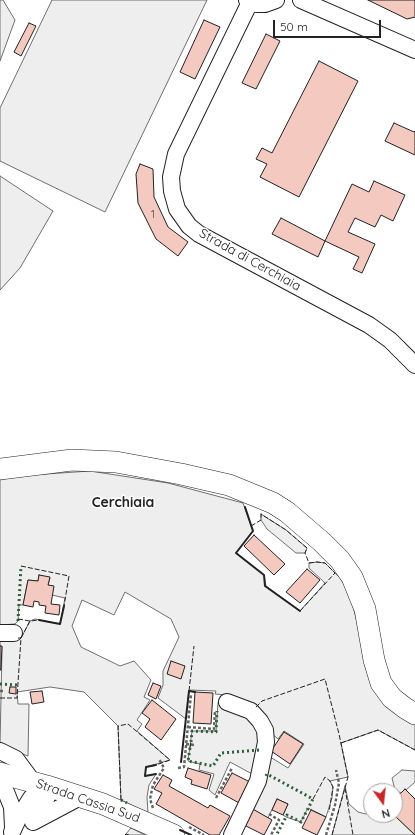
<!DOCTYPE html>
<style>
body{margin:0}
#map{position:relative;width:415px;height:835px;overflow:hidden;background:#fff;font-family:Quicksand,sans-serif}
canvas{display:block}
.north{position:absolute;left:363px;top:783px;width:40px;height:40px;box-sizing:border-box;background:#fff;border:1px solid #a7a7a7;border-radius:50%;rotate:165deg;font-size:11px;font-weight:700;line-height:16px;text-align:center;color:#222}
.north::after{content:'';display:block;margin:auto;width:14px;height:18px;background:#c62828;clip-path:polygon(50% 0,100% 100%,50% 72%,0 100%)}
.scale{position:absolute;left:273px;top:20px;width:108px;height:18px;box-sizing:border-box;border:2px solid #222;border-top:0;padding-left:5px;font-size:12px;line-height:14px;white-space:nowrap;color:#222;-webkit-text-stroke:3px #fff;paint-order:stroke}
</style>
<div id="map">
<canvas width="415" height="835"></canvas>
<div class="north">N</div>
<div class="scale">50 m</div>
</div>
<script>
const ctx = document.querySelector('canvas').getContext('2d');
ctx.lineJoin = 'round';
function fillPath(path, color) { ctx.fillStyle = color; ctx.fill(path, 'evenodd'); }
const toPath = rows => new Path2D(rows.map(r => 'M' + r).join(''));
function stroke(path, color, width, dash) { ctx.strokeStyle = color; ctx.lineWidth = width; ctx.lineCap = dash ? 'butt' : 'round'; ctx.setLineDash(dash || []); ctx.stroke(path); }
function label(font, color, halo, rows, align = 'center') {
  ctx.font = font + ' Quicksand,sans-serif'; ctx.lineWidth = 3; ctx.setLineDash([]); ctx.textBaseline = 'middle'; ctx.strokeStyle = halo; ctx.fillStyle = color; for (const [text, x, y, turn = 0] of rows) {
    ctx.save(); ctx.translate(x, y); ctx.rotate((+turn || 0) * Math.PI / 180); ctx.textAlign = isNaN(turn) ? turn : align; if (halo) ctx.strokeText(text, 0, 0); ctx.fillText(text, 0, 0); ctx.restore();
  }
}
const green = toPath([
 [0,0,3,0,15,20,0,61,0,0],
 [52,0,207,0,105,212,0,161,0,108,52,0],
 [0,176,53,211,20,268,0,290,0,176],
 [90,471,168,483,243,503,253,531,236,553,264,575,266,586,300,611,325,583,309,568,309,563,317,562,325,563,340,578,350,594,359,630,415,722,415,750,378,730,341,743,348,777,330,781,333,787,332,798,326,817,308,808,301,822,286,817,283,815,288,804,277,799,268,818,252,809,267,755,288,768,304,744,284,731,278,739,227,695,215,694,216,691,189,690,186,719,158,698,163,685,163,671,179,637,171,619,125,592,114,615,82,600,72,626,81,647,120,666,134,661,151,680,144,697,150,700,137,720,142,724,137,731,170,760,146,767,145,776,156,774,149,785,147,797,148,813,121,800,118,726,84,692,50,687,17,692,18,704,29,704,28,756,0,746,2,647,0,646,0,637,21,638,30,621,35,619,60,624,65,598,52,595,48,585,50,578,39,575,38,581,28,580,23,605,19,605,18,621,15,624,0,625,0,480,16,476,90,471],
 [261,514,286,530,307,548,305,553,296,553,267,529,261,520,261,514],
 [218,703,239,709,260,730,254,775,230,762,215,795,209,790,214,774,199,770,200,764,188,761,192,731,216,731,218,703],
 [402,770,415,771,415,782,406,790,405,789,401,793,395,790,392,778,402,770],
 [345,786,349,804,358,812,366,814,371,811,371,815,385,815,391,821,395,816,415,835,332,835,345,786],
 [131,828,145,835,125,835,131,828]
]);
fillPath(green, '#eee');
stroke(green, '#6f6f6f', 1);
const building = toPath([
 [368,0,415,0,415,17,407,19,368,0],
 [204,20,220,27,195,79,180,72,204,20],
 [29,23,36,26,21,56,14,52,29,23],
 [266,34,280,41,256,89,242,83,266,34],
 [319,61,358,81,299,197,260,177,267,164,256,159,262,148,272,153,319,61],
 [394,123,414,132,415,131,415,155,385,141,394,123],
 [140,164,153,169,154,197,168,227,188,242,178,256,156,239,138,203,136,174,140,164],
 [374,181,405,195,393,221,381,215,375,227,355,218,348,232,375,244,362,273,353,269,359,257,325,241,352,184,369,192,374,181],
 [281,218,325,241,318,257,272,234,281,218],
 [254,535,285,564,274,575,244,546,254,535],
 [307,569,320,580,300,603,286,592,307,569],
 [39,575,50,577,48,585,54,586,51,604,60,605,59,615,45,613,46,606,39,605,39,602,34,601,33,607,23,605,28,580,38,581,39,575],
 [0,646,2,646,1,670,0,670,0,646],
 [171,661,185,666,181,679,167,674,171,661],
 [153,683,161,686,156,699,148,695,153,683],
 [10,687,16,687,16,694,9,693,10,687],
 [42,691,44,702,32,704,30,692,42,691],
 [195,692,213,693,211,724,193,723,195,692],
 [152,700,176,719,161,740,145,727,150,719,142,713,152,700],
 [284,732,303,744,290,764,271,751,284,732],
 [188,768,211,775,207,789,191,784,192,780,185,777,188,768],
 [232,773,252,783,241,804,221,793,232,773],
 [163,775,172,780,169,786,208,808,210,805,230,816,219,835,210,835,156,804,162,793,154,789,163,775],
 [405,789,415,799,415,835,395,816,391,821,385,815,395,815,395,799,405,789],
 [277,799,288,804,283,815,272,810,277,799],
 [251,808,272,820,264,835,242,824,251,808],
 [311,810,326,817,317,835,302,828,311,810]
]);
fillPath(building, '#f3c9c0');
stroke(building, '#222', 1);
const minor = toPath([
 [247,0,257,4,265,4,276,0],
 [301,0,415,50],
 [250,2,176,154,171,177,172,191,177,209,189,226,199,234,369,325,390,340,415,365],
 [0,633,14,633],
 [227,702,251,711,260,721,265,730,266,742,258,781,232,835],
 [0,751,16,759,33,782],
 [0,785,6,792,12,807,13,827],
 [33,822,82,796],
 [12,832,19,817,31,798,47,786,48,795,35,821]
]);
const major = toPath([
 [0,469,72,460,116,462,181,474,229,485,273,503,287,512,322,542,340,560,352,577,365,609,374,660,381,683,392,698,405,708,415,714],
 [0,773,47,786,103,804,174,835]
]);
stroke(minor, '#222', 18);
stroke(major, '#222', 22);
stroke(toPath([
 [0,691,3,691],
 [188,727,214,729,215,711],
 [186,744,195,745],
 [178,768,184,767,191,694],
 [216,798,232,768],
 [153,808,150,799,153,785,164,768,159,759],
 [269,814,279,820,271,835],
 [189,827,204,835],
 [326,835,335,805,339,783,336,770]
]), '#646464', 2.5, [3, 2]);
stroke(minor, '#fff', 16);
stroke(major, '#fff', 21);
stroke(toPath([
 [18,621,21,566],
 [0,684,18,685],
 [191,742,192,731,216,732,217,711],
 [190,748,188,761,213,766,221,753,260,750],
 [266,776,267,774,313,799,301,822,287,815,277,834,278,835],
 [121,800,127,803]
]), '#2f5e38', 3, [2, 3]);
stroke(toPath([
 [251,526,261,520,261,514,286,530,307,548,305,553,309,563,317,562,325,563,335,573,300,611],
 [21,566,69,576,64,606],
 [18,619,30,621],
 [21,638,30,621,39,620],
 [189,691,194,646],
 [0,698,17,698,21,638,18,638],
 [256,707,262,701,325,679,339,734,348,777,332,835],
 [341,743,378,730,415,750],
 [190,748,191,742],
 [345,788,353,835],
 [313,799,325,777,330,781,333,787,329,812],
 [121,800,118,726,128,724,170,760,156,765],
 [125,835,126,834,129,835]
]), '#222', 1, [5, 2]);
stroke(toPath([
 [245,507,253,531,236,553,264,575,265,586,300,611],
 [39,620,60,624,64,606],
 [181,762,189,691,195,692],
 [156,765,146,767,145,776,156,774],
 [180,830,191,835]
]), '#222', 2);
label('11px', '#564c4a', null, [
 ["1",153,215]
]);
label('13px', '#222', '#fff', [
 ["Strada di Cerchiaia",250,260,29],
 ["Strada Cassia Sud",88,801,19]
]);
label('bold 14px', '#222', '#fff', [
 ["Cerchiaia",123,503]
]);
</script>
